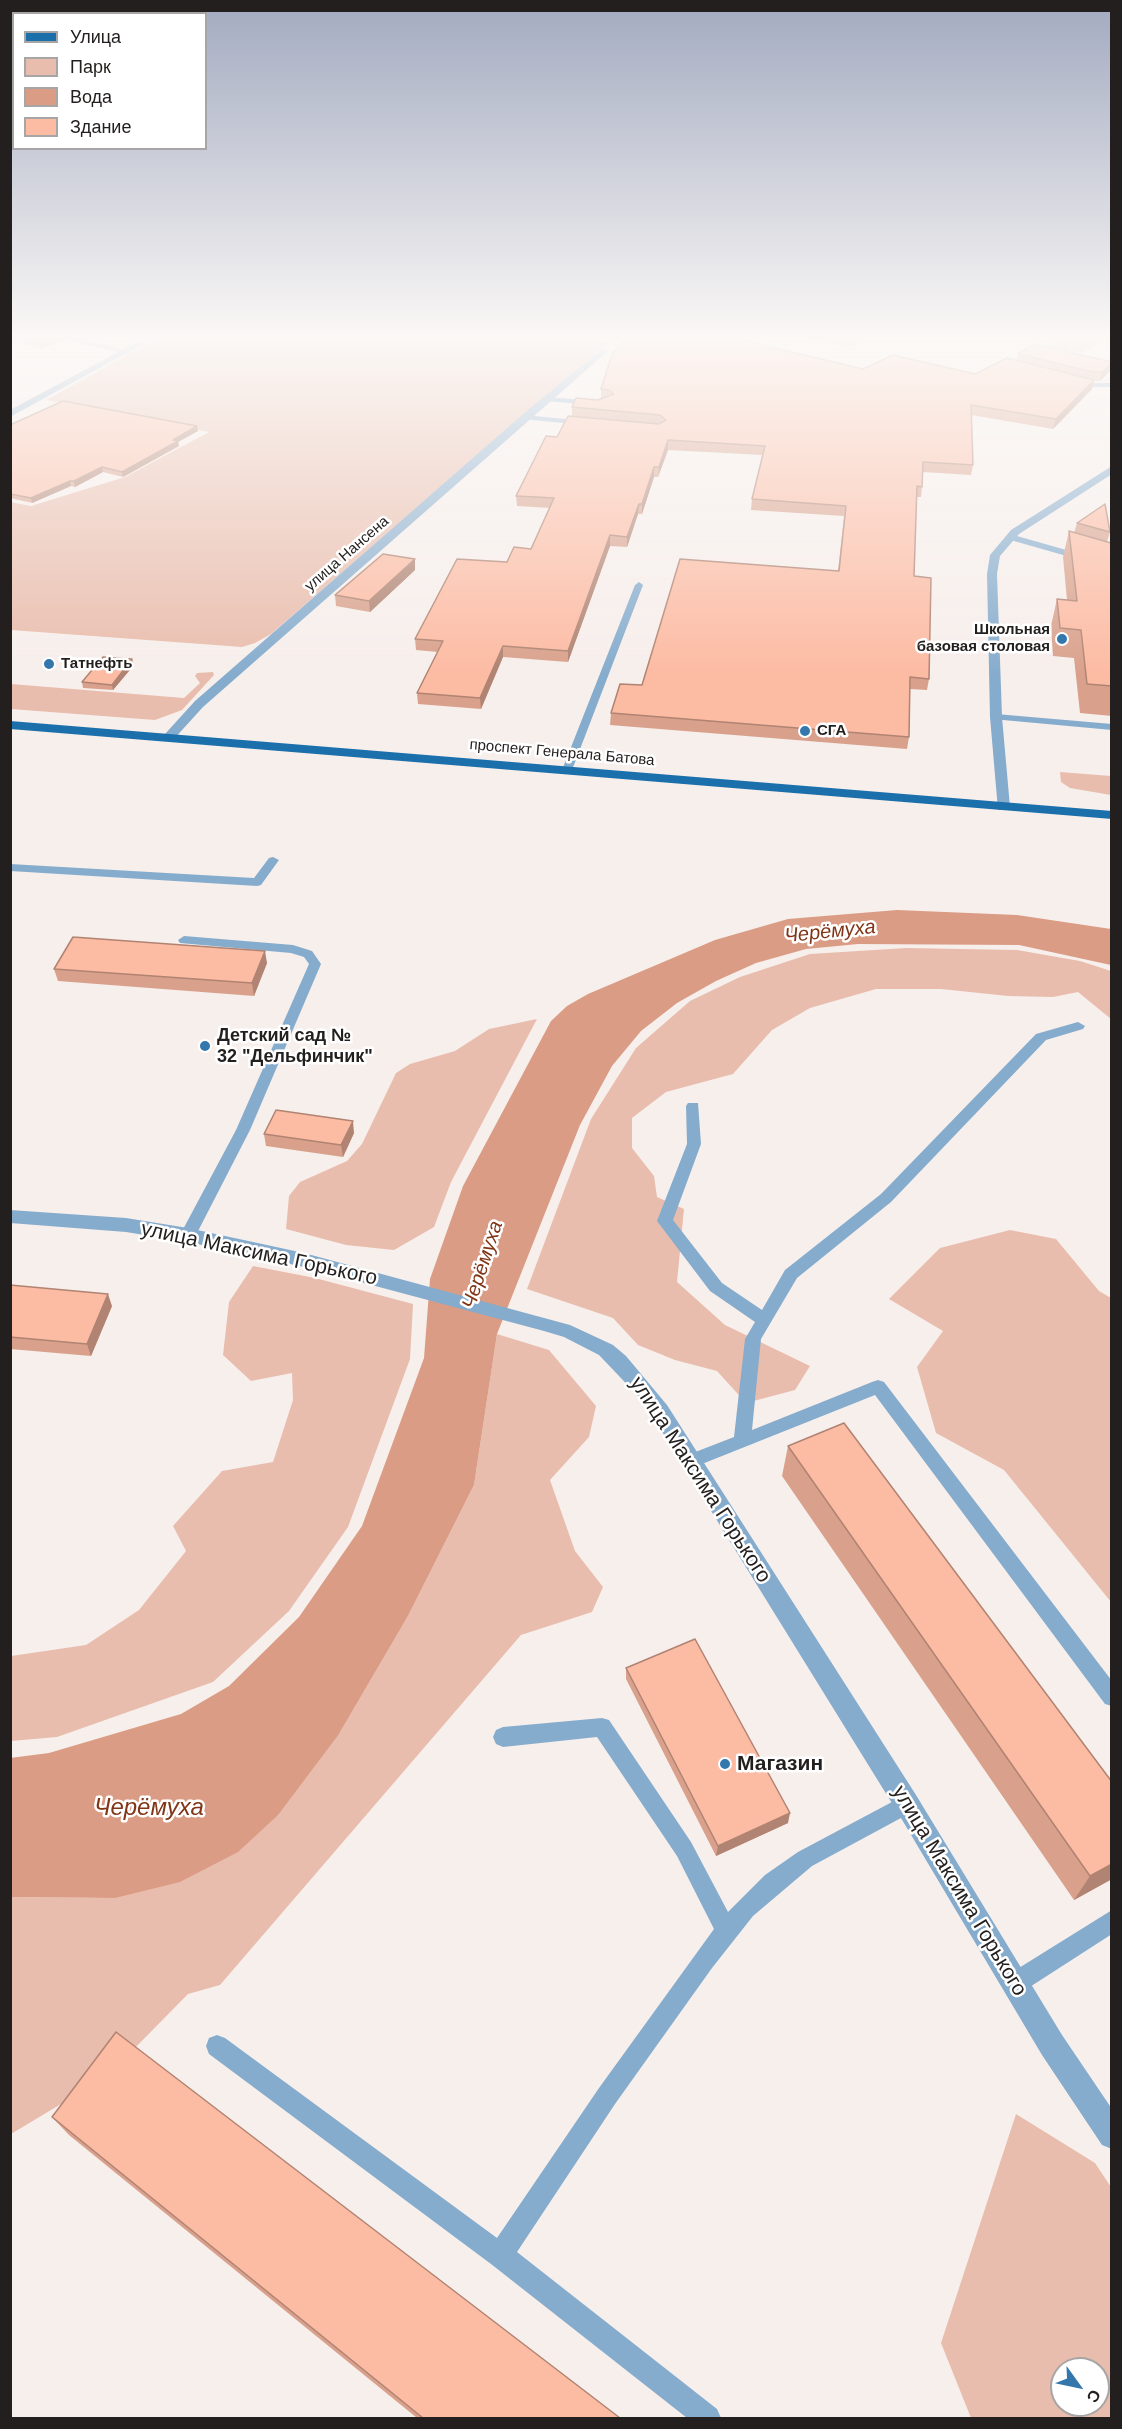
<!DOCTYPE html>
<meta charset="utf-8">
<style>
body{margin:0}
#map{position:relative;width:1122px;height:2429px;overflow:hidden;background:#f7efec;font-family:Helvetica,sans-serif}
canvas{display:block}
.frame{position:absolute;inset:0;border:12px solid #221f1e;pointer-events:none}
.legend{position:absolute;left:12px;top:12px;width:195px;height:138px;box-sizing:border-box;background:#fff;border:2px solid #a7a5a5;margin:0;padding:8px 10px;list-style:none;font-size:18px;color:#221f1e}
.legend li{display:flex;align-items:center;gap:12px;height:30px}
.legend b{width:30px;border:2px solid #a7a5a5}
.north{position:absolute;left:1050px;top:2357px;width:60px;height:60px;box-sizing:border-box;background:#fff;border:2px solid #a7a5a5;border-radius:50%;rotate:123deg;font-size:16px;font-weight:700;line-height:24px;text-align:center;color:#221f1e}
.north::after{content:'';display:block;margin:auto;width:21px;height:27px;background:#3377ad;clip-path:polygon(50% 0,100% 100%,50% 72%,0 100%)}
</style>
<div id="map">
<canvas width="1122" height="2429"></canvas>
<div class="frame"></div>
<ul class="legend">
<li><b style="height:8px;background:#1b6fab"></b>Улица</li>
<li><b style="height:16px;background:#e9bdad"></b>Парк</li>
<li><b style="height:16px;background:#da9c84"></b>Вода</li>
<li><b style="height:16px;background:#fcbba3"></b>Здание</li>
</ul>
<div class="north">С</div>
</div>
<script>
const ctx = document.querySelector('canvas').getContext('2d');
ctx.lineJoin = 'round';
function fillPath(path, color) { ctx.fillStyle = color; ctx.fill(path, 'evenodd'); }
const toPath = rows => new Path2D(rows.map(r => 'M' + r).join(''));
function stroke(path, color, width, dash) { ctx.strokeStyle = color; ctx.lineWidth = width; ctx.lineCap = dash ? 'butt' : 'round'; ctx.setLineDash(dash || []); ctx.stroke(path); }
function label(font, color, halo, rows, align = 'center') {
  ctx.font = font + ' Helvetica,sans-serif'; ctx.lineWidth = 5; ctx.setLineDash([]); ctx.textBaseline = 'middle'; ctx.strokeStyle = halo; ctx.fillStyle = color; for (const [text, x, y, turn = 0] of rows) {
    ctx.save(); ctx.translate(x, y); ctx.rotate((+turn || 0) * Math.PI / 180); ctx.textAlign = isNaN(turn) ? turn : align; if (halo) ctx.strokeText(text, 0, 0); ctx.fillText(text, 0, 0); ctx.restore();
  }
}
fillPath(toPath([
 [163,335,560,335,614,342,596,352,271,634,255,643,242,647,11,630,10,502,31,506,125,477,209,432,46,400],
 [843,335,863,340,847,347,798,336],
 [1062,335,1100,335,1109,338,1082,353,1046,346],
 [213,672,214,675,182,710,155,720,11,709,11,684,184,698,200,683,195,676,197,673],
 [1060,772,1111,776,1111,795,1070,788,1061,782],
 [906,948,1017,950,1080,961,1111,971,1111,1019,1078,992,1053,997,1008,996,941,989,876,989,810,1008,772,1030,733,1074,666,1092,632,1118,632,1148,654,1176,657,1197,684,1209,677,1282,725,1325,810,1366,795,1390,746,1403,717,1371,675,1360,638,1345,613,1318,527,1289,591,1119,636,1048,690,1001,740,977,810,954],
 [537,1019,451,1182,434,1227,394,1250,346,1245,286,1229,289,1196,300,1182,347,1161,362,1144,396,1073,410,1064,455,1051,489,1029],
 [1010,1230,1056,1239,1099,1291,1111,1298,1111,1602,1004,1470,936,1433,917,1367,943,1331,889,1299,940,1248],
 [253,1266,315,1278,413,1304,410,1359,348,1527,289,1611,213,1682,57,1737,11,1741,11,1656,86,1645,139,1610,186,1551,173,1526,222,1471,273,1462,293,1400,292,1373,251,1381,223,1355,229,1302],
 [497,1334,549,1350,596,1406,589,1437,550,1480,575,1551,603,1587,592,1612,521,1635,220,1985,188,1994,130,2053,81,2120,61,2104,11,2134,11,1897,115,1898,339,1734,408,1616,474,1485],
 [1016,2114,1095,2163,1111,2187,1111,2418,971,2418,941,2343],
 [1062,2369,1098,2369,1098,2405,1062,2405]
]), '#e9bdad');
fillPath(toPath([
 [897,910,1017,915,1111,929,1111,965,1019,945,858,944,806,949,756,963,716,981,677,1003,641,1031,612,1066,580,1125,497,1334,474,1485,408,1616,339,1734,278,1815,238,1852,180,1882,115,1898,11,1897,10,1758,49,1753,181,1714,229,1686,299,1617,362,1526,424,1358,430,1279,463,1186,551,1021,567,1006,588,994,715,940,788,919]
]), '#da9c84');
fillPath(toPath([
 [25,335,36,335,10,344,10,340,25,335],
 [62,335,70,335,130,352,127,354,74,342,62,335],
 [1074,379,1091,383,1112,383,1112,387,1091,387,1072,382,1074,379],
 [547,397,595,401,599,403,595,405,544,401,547,397],
 [525,415,584,421,588,423,584,425,522,419,525,415],
 [1010,534,1112,563,1112,569,1007,539,1007,535,1010,534],
 [639,582,643,585,572,770,563,772,562,770,635,585,639,582],
 [996,714,1112,724,1112,730,992,719,991,717,996,714],
 [273,857,279,860,261,885,257,886,10,871,10,864,254,878,269,858,273,857],
 [184,936,293,945,312,951,321,964,250,1130,196,1235,188,1241,180,1235,236,1130,309,964,304,957,291,953,180,943,178,940,184,936],
 [1078,1022,1085,1026,1083,1029,1046,1040,891,1202,797,1278,761,1339,752,1430,872,1382,878,1380,884,1382,1112,1681,1112,1706,1105,1704,875,1395,697,1466,691,1468,685,1466,682,1461,685,1456,734,1437,745,1339,755,1322,710,1291,657,1221,687,1144,686,1106,688,1103,698,1103,701,1144,673,1220,722,1283,762,1310,785,1270,881,1194,1036,1034,1078,1022],
 [602,1718,609,1720,691,1842,728,1912,765,1875,798,1852,907,1794,914,1797,917,1804,914,1811,812,1866,753,1916,712,1968,615,2104,517,2252,717,2409,721,2418,687,2418,491,2264,209,2054,206,2046,209,2038,217,2035,225,2038,497,2238,599,2088,714,1929,677,1856,597,1737,503,1747,496,1744,493,1737,496,1730,503,1727,602,1718],
 [1112,1910,1112,1934,1022,1992,1014,1995,1006,1992,1003,1984,1006,1976,1112,1910]
]), '#86accd');
fillPath(toPath([
 [150,335,160,335,10,417,10,410,150,335],
 [601,349,608,351,203,707,173,740,165,740,165,734,195,701,522,415,601,349],
 [1112,466,1112,474,1019,534,1000,556,997,574,1002,717,1010,807,1008,810,998,810,990,717,987,574,990,555,1011,530,1112,466],
 [10,1210,126,1218,188,1228,304,1253,570,1325,613,1345,626,1356,667,1405,916,1795,1062,2035,1112,2109,1112,2149,1102,2145,1042,2055,898,1813,653,1417,639,1397,599,1355,564,1337,544,1331,304,1267,188,1242,126,1232,10,1223,10,1210]
]), '#86accd');
fillPath(toPath([
 [10,721,1112,811,1112,819,10,729,10,721]
]), '#1b6fab');
fillPath(toPath([
 [19,335,64,335,65,340,41,348,21,343],
 [1018,354,1110,371,1100,381,1094,381,1092,389,1053,429,971,415,973,465,971,475,923,472,922,487,921,497,916,497,914,576,929,679,927,690,910,689,909,737,907,749,610,725,611,713,642,685,838,571,844,516,751,510,752,499,762,455,668,450,658,477,654,477,642,514,638,514,627,547,610,546,568,662,503,657,481,709,418,704,417,693,438,652,416,650,415,639,507,562,531,549,550,508,517,506,516,496,572,416,572,407,601,398,601,389,863,369,975,374,1016,360],
 [10,425,198,431,178,442,179,446,123,477,103,472,75,487,71,486,32,503,10,498],
 [1077,523,1110,532,1107,542,1112,543,1112,716,1080,713,1074,658,1053,656,1051,626,1057,599,1067,600,1063,557,1069,531,1074,533],
 [415,570,370,612,336,606,335,595],
 [134,665,113,690,83,688,82,682],
 [267,963,254,996,58,981,54,969],
 [354,1133,343,1157,266,1146,264,1134],
 [10,1285,112,1306,91,1356,10,1349],
 [788,1446,1112,1782,1112,1879,1074,1900,782,1476],
 [626,1668,788,1823,716,1856,626,1679],
 [52,2117,620,2418,417,2418,69,2135]
]), '#d9a18c');
fillPath(toPath([
 [10,335,18,335,10,338],
 [38,335,64,335,65,340,41,348],
 [1112,362,1110,371,1100,381,1102,372],
 [1094,380,1092,389,1053,429,1056,419],
 [197,426,198,431,178,442,179,446,123,477,122,472],
 [668,440,668,450,658,477,659,467],
 [102,467,103,472,75,487,74,481],
 [654,467,654,477,642,514,642,504],
 [70,481,71,486,32,503,31,498],
 [639,504,638,514,627,547,627,537],
 [610,535,610,546,568,662,568,651],
 [415,559,415,570,370,612,369,601],
 [503,646,503,657,481,709,480,698],
 [132,659,134,665,113,690,112,685],
 [265,951,267,963,254,996,252,983],
 [353,1121,354,1133,343,1157,341,1145],
 [108,1294,112,1306,91,1356,87,1344],
 [790,1813,788,1823,716,1856,718,1846],
 [1112,1864,1112,1879,1074,1900,1090,1876]
]), '#b08372');
const building = toPath([
 [629,335,720,335,863,369,893,355,975,374,1007,358,1094,380,1056,419,971,405,973,465,923,462,922,487,917,486,914,576,931,578,929,679,910,677,909,737,611,713,620,684,642,685,680,559,839,571,846,506,752,499,765,446,668,440,659,467,654,467,642,504,639,504,627,537,610,535,568,651,503,646,480,698,417,693,443,641,415,639,457,559,507,562,514,547,531,549,554,498,516,496,546,436,557,437,568,416,659,424,666,420,660,415,572,407,576,398,598,400,614,394,609,390,601,389,612,354,629,335],
 [1034,344,1112,362,1102,372,1093,372,1018,354,1034,344],
 [63,401,197,426,173,440,178,441,122,472,102,467,74,481,70,481,31,498,10,494,10,425,63,401],
 [1105,504,1110,532,1077,523,1105,504],
 [1069,531,1111,543,1112,686,1087,684,1081,630,1060,628,1057,599,1077,601,1069,531],
 [383,554,415,559,369,601,335,595,383,554],
 [103,657,132,659,112,685,82,682,103,657],
 [73,937,265,951,252,983,54,969,73,937],
 [276,1110,353,1121,341,1145,264,1134,276,1110],
 [10,1285,108,1294,87,1344,10,1337,10,1285],
 [844,1423,1112,1782,1112,1864,1090,1876,788,1446,844,1423],
 [695,1639,790,1813,718,1846,626,1668,695,1639],
 [116,2032,620,2418,423,2418,52,2117,116,2032]
]);
fillPath(building, '#fcbba3');
stroke(building, '#b08372', 1.5);
const sky = ctx.createLinearGradient(0, 0, 0, 675);
sky.addColorStop(0, '#a2aac0');
sky.addColorStop(0.5, '#fbf8f6');
sky.addColorStop(1, '#fbf8f600');
ctx.fillStyle = sky;
ctx.fillRect(0, 0, 1122, 675);
for (const [x, y, r, color] of [
 [1062,639,6,"#3377ad"],
 [49,664,6,"#3377ad"],
 [805,731,6,"#3377ad"],
 [205,1046,6,"#3377ad"],
 [725,1764,6,"#3377ad"]
]) { const dot = new Path2D(); dot.arc(x, y, r, 0, 2 * Math.PI); ctx.fillStyle = color; ctx.fill(dot); stroke(dot, '#fff', 2); }
label('15px', '#221f1e', '#fff', [
 ["улица Нансена",347,554,-41],
 ["проспект Генерала Батова",562,753,5]
]);
label('bold 15px', '#221f1e', '#fff', [
 ["Школьная",1050,630,"right"],
 ["базовая столовая",1050,647,"right"],
 ["Татнефть",61,664],
 ["СГА",817,731]
], 'left');
label('bold 18px', '#221f1e', '#fff', [
 ["Детский сад №",217,1036],
 ["32 \"Дельфинчик\"",217,1057]
], 'left');
label('italic 20px', '#803516', '#fff', [
 ["Черёмуха",830,932,-6],
 ["Черёмуха",483,1265,-72]
]);
label('21px', '#221f1e', '#fff', [
 ["улица Максима Горького",259,1254,12],
 ["улица Максима Горького",700,1480,57],
 ["улица Максима Горького",959,1891,59]
]);
label('bold 21px', '#221f1e', '#fff', [
 ["Магазин",737,1764]
], 'left');
label('italic 24px', '#803516', '#fff', [
 ["Черёмуха",149,1808]
]);
</script>
